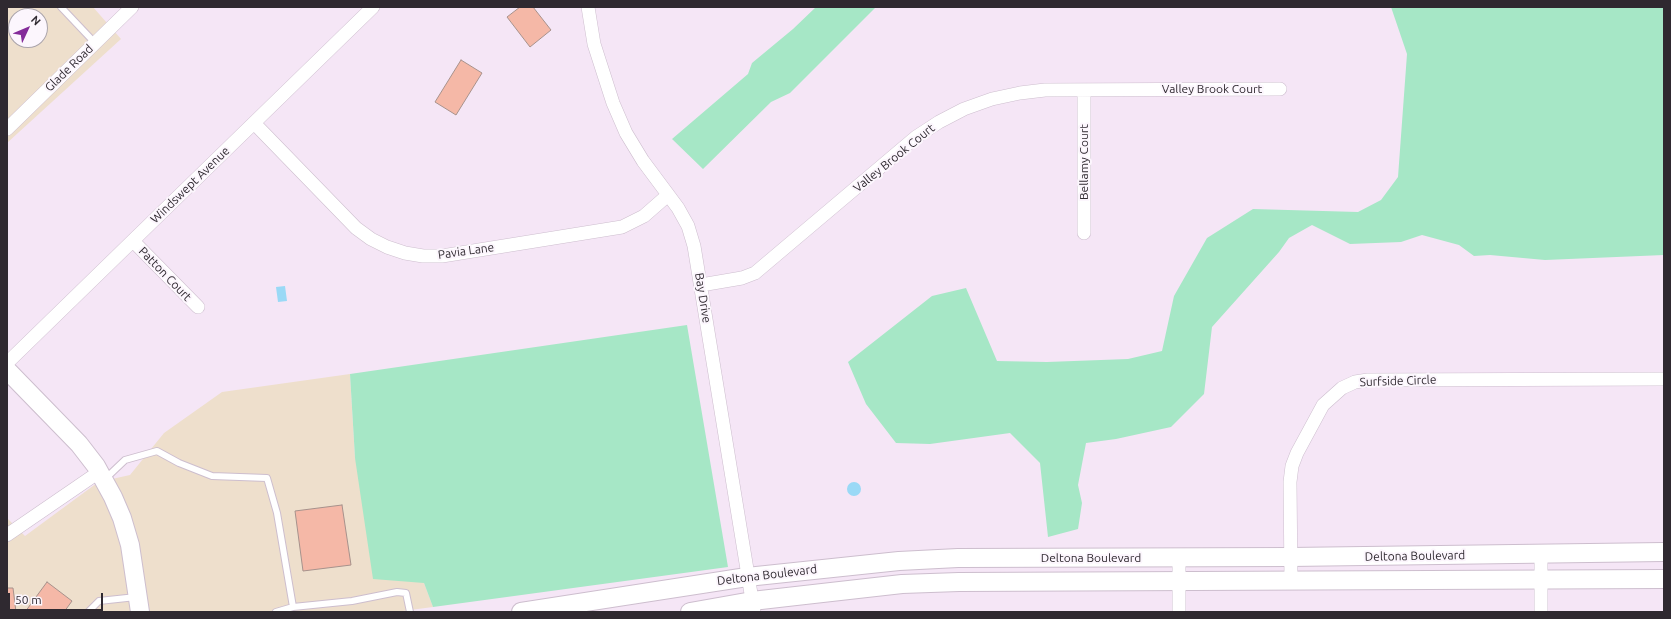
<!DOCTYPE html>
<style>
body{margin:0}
#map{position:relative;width:1671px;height:619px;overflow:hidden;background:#f5e6f6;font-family:Ubuntu,sans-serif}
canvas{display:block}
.frame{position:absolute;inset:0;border:8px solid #2f2930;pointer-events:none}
.north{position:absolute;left:8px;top:8px;width:40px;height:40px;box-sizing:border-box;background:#fcf6fd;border:1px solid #aaa4ab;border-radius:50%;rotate:46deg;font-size:11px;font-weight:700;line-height:16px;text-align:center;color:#2f2930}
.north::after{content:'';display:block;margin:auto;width:14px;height:18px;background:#842c9a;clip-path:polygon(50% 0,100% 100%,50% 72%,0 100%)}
.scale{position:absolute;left:8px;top:593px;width:95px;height:18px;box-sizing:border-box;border:2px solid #2f2930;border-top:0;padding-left:5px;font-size:12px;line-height:14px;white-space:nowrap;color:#2f2930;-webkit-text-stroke:3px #fcf6fd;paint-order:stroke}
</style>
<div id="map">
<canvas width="1671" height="619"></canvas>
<div class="frame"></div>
<div class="north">N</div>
<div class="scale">50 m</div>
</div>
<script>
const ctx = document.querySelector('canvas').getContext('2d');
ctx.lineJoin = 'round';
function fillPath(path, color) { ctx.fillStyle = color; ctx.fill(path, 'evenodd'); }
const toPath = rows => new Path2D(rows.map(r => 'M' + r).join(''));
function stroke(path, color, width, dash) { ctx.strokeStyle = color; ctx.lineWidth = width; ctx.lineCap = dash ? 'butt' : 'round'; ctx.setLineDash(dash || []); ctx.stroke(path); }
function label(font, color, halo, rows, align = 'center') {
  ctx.font = font + ' Ubuntu,sans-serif'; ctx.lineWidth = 4; ctx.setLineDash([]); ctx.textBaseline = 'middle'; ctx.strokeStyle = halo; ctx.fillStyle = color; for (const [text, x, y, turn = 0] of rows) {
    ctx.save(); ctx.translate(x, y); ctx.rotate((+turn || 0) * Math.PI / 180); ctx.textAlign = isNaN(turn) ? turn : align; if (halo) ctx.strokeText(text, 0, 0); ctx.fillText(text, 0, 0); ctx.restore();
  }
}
fillPath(toPath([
 [7,7,93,7,121,39,7,143],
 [16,16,40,16,40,40,16,40],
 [350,374,355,458,424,583,433,607,395,612,147,612,112,479,130,475,164,433,222,392],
 [97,483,106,500,123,547,133,612,7,612,7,518,25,536]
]), '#eedfcc');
fillPath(toPath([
 [816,7,876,7,790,93,771,102,703,169,672,139,748,74,752,63,793,29],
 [1391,7,1664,7,1664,255,1545,260,1490,255,1474,256,1459,245,1422,235,1401,242,1350,244,1312,225,1289,238,1279,252,1212,327,1204,394,1171,427,1116,439,1086,443,1078,485,1082,503,1078,529,1048,537,1040,463,1010,433,930,444,896,443,866,404,848,362,932,296,966,288,997,361,1047,362,1128,359,1162,351,1174,296,1207,238,1253,209,1358,212,1381,200,1398,177,1407,54],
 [687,325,728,567,433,607,424,583,373,579,355,458,350,374]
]), '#a6e7c6');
fillPath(toPath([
 [285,286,287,301,278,302,276,287],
 '847 489a7 7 0 1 1 14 0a7 7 0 1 1-14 0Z'
]), '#9ad9f6');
const building = toPath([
 [520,7,533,7,551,30,530,47,507,17,520,7],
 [461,60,482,73,456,115,435,102,461,60],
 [342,505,351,565,303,571,295,511,342,505],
 [47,582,72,601,64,612,25,612,47,582],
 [7,588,13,588,16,612,7,612,7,588]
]);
fillPath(building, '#f5b8a7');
stroke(building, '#a7928c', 1);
const lane = toPath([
 [61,7,95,43],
 [105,479,125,460,157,451,179,463,212,476,267,478,277,513,293,607,352,601,397,592,406,593,410,612],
 [88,612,99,601,136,597],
 [276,612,293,607]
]);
const street = toPath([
 [588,7,594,44,613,103,626,133,643,161,678,208,688,226,694,246,754,612],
 [1084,90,1084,233],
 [254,123,356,228,371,239,387,247,405,253,423,256,442,256,622,227,644,216,668,195],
 [7,129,132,7],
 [133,241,198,307],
 [701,285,742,278,755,273,916,137,939,122,964,109,992,99,1020,93,1045,90,1280,89],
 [7,363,373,7],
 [7,535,99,472],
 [1179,557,1179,612],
 [1291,580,1290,482,1292,466,1297,453,1323,405,1342,388,1355,382,1368,380,1664,379],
 [1541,612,1541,554]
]);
const secondary = toPath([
 [7,370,79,444,96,466,113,497,122,518,130,545,140,612],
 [521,612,747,577,899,561,958,558,1290,557,1664,552],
 [690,612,752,601,840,591,902,584,959,582,1664,579]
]);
stroke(lane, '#cdbece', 8);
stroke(street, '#cdbece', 14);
stroke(secondary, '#cdbece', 20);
stroke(lane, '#fff', 6);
stroke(street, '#fff', 13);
stroke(secondary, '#fff', 18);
label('12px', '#2f2930', '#fcf6fd', [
 ["Glade Road",69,68,-44],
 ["Valley Brook Court",1212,89],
 ["Valley Brook Court",894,158,-39],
 ["Bellamy Court",1084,162,-90],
 ["Windswept Avenue",190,185,-44],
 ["Pavia Lane",466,251,-8],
 ["Patton Court",165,274,46],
 ["Bay Drive",703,298,81],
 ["Surfside Circle",1398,381,-2],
 ["Deltona Boulevard",1415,556,-1],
 ["Deltona Boulevard",1091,558],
 ["Deltona Boulevard",767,575,-7]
]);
</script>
